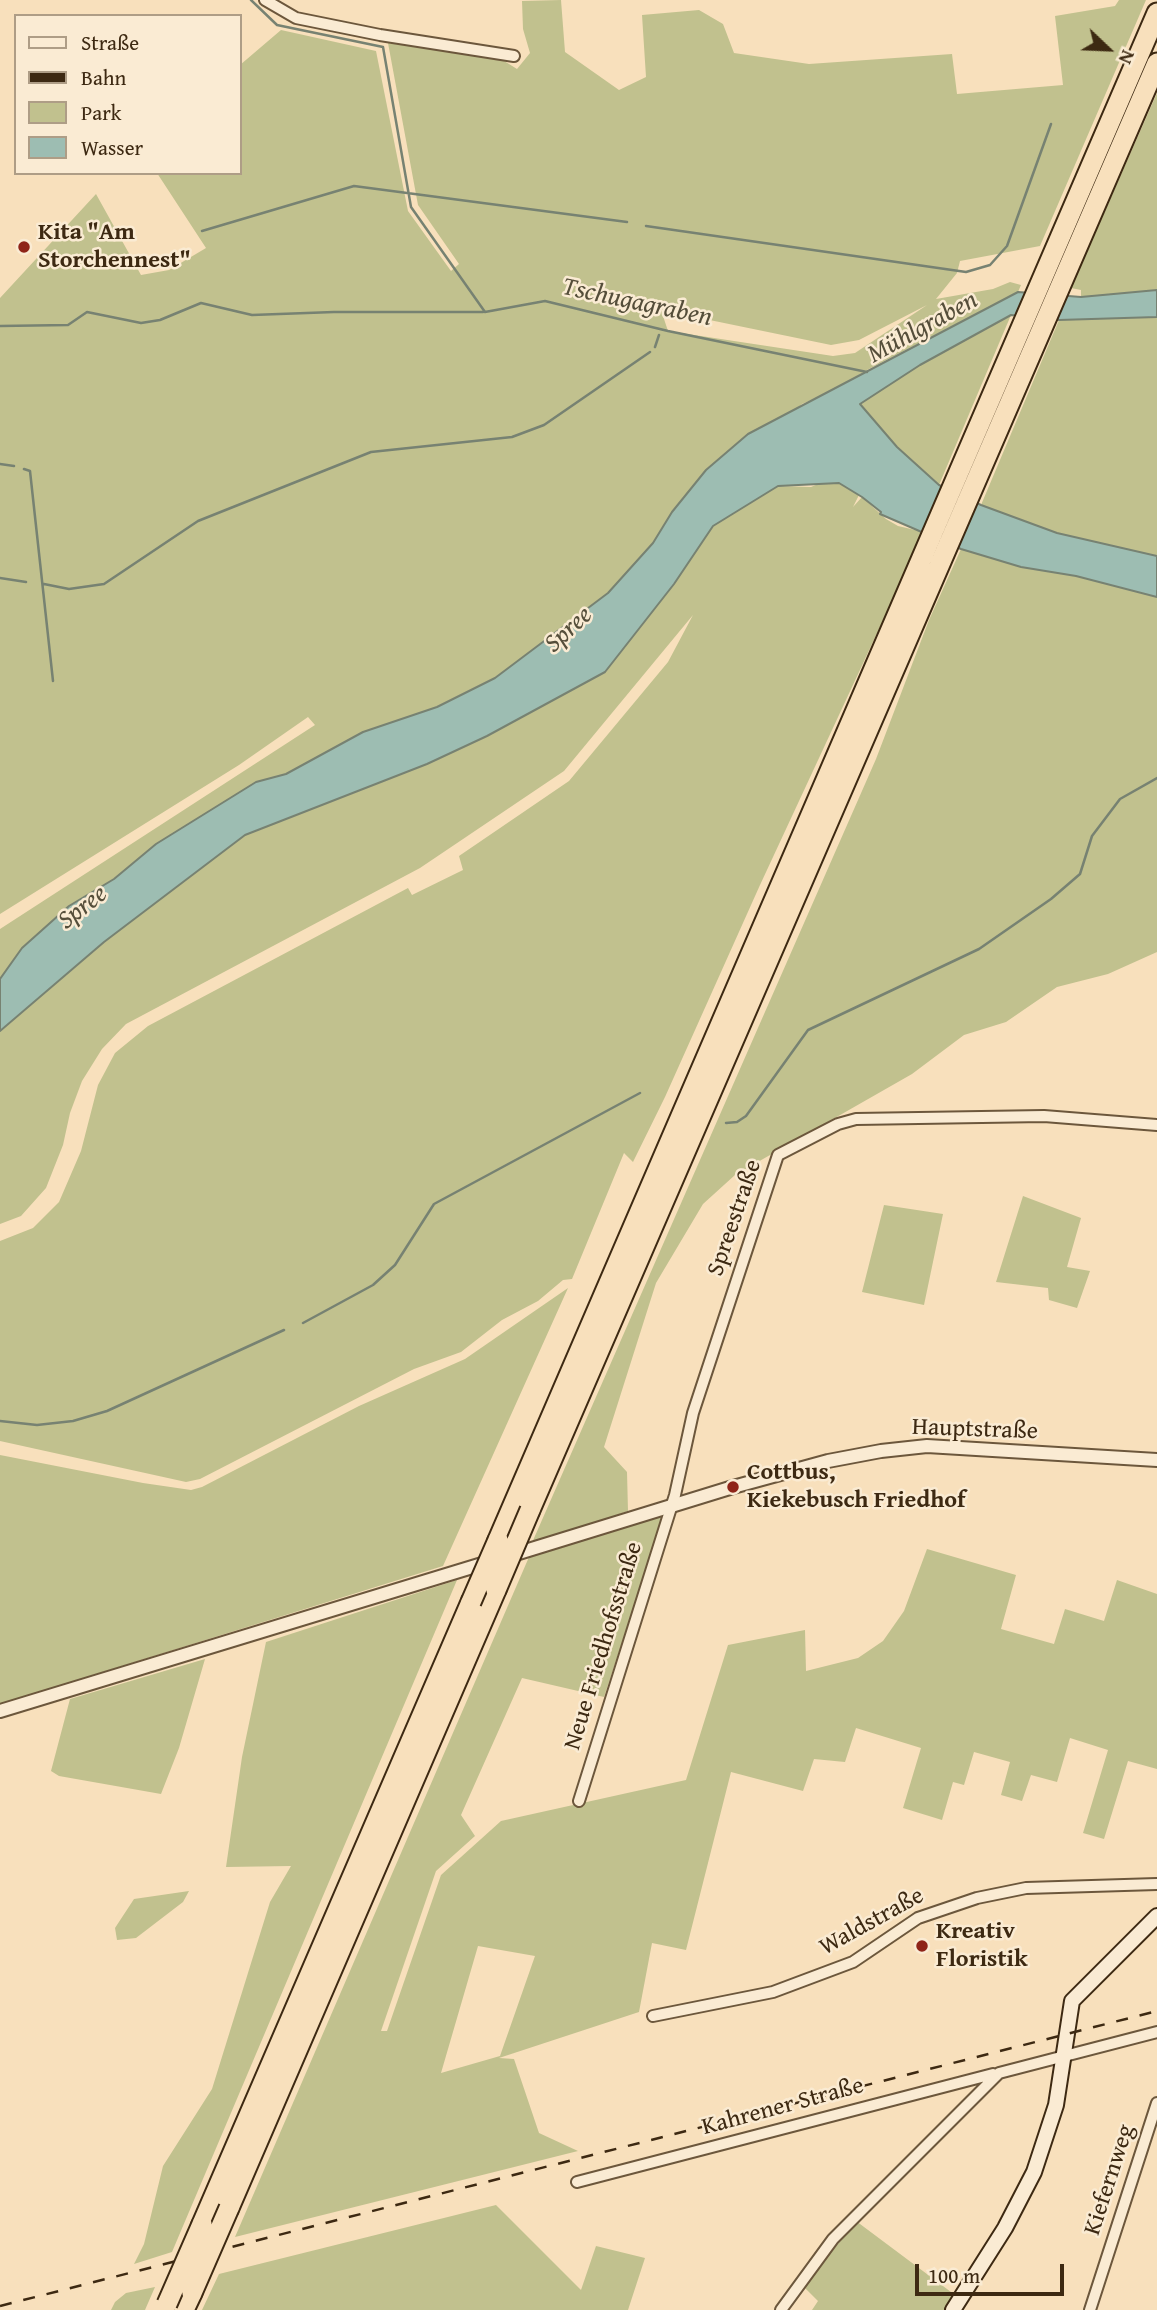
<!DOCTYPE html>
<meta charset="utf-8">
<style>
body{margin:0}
#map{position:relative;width:1157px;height:2310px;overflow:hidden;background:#f8e0bc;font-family:"Gentium Book Plus",serif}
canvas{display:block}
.legend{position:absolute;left:14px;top:14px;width:228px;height:161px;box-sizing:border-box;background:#faebd3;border:2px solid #ae9d86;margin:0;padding:9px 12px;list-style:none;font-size:21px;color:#3d2912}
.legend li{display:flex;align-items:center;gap:14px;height:35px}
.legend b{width:35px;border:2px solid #ae9d86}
.north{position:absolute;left:1073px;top:14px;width:70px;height:70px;-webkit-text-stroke:5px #faebd3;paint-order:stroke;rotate:113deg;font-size:19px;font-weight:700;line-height:28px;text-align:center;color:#3d2912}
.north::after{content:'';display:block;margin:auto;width:24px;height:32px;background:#3d2912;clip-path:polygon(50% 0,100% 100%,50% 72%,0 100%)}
.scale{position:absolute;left:915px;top:2264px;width:149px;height:32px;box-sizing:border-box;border:4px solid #3d2912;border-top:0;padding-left:9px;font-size:21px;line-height:24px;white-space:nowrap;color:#3d2912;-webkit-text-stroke:5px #faebd3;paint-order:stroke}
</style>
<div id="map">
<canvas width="1157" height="2310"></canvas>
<ul class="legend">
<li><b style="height:9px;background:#faebd3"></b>Straße</li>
<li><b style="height:9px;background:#3d2912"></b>Bahn</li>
<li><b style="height:19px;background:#c1c18e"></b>Park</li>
<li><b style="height:19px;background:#9dbdb2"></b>Wasser</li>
</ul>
<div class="north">N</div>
<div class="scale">100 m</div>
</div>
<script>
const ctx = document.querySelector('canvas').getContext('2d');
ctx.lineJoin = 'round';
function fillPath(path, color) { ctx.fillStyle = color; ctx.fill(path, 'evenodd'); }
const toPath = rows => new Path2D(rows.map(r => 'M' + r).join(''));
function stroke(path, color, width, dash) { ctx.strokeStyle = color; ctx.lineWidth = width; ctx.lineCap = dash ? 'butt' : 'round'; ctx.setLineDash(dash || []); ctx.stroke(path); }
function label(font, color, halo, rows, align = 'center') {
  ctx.font = font + ' "Gentium Book Plus",serif'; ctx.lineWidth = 5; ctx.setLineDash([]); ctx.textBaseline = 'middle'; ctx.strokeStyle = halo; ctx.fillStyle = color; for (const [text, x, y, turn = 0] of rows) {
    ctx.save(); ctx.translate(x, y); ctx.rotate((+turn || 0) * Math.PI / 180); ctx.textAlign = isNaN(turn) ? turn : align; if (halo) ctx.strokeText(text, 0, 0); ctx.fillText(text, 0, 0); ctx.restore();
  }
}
fillPath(toPath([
 [561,0,565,52,619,90,646,77,642,15,699,10,723,24,734,53,809,64,952,54,957,94,1063,85,1055,16,1115,6,1119,0,1146,0,1040,246,960,261,957,273,936,299,993,289,1010,282,1021,285,1018,292,865,371,837,389,802,404,672,512,653,543,608,593,495,678,437,707,363,732,286,774,256,782,156,844,114,879,69,906,22,948,0,979,0,929,315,725,308,717,239,765,0,914,0,298,96,194,141,275,169,270,206,248,157,173,240,173,240,65,281,30,376,51,408,211,451,271,459,264,418,205,388,43,501,59,517,69,530,53,523,29,522,1],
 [927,305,855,353,833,356,668,331,661,310,831,345,859,340],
 [1157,93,1157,290,1081,297,1081,290,1071,288],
 [1011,315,939,485,897,447,860,404,920,365],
 [1157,317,1157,556,1057,533,981,505,1059,320],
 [823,482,839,483,859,495,853,507,862,497,886,519,898,526,924,532,760,885,665,1097,633,1162,624,1153,572,1279,563,1280,538,1301,502,1320,461,1352,414,1369,200,1479,186,1482,0,1441,0,1241,33,1228,59,1202,81,1151,98,1085,115,1053,148,1026,408,888,412,895,463,870,459,856,569,781,668,662,693,615,564,771,420,868,126,1024,102,1049,82,1081,70,1113,63,1145,46,1188,21,1216,0,1224,0,1031,104,942,245,835,427,764,487,736,605,672,674,584,713,526,778,486,811,487],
 [961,549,1021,567,1076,576,1157,597,1157,952,1108,974,1057,987,1006,1022,964,1035,912,1074,735,1175,703,1204,656,1283,604,1447,627,1472,628,1511,531,1545,876,759,929,620],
 [1023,1196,1081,1218,1067,1267,1090,1271,1077,1308,1049,1300,1048,1288,996,1282],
 [884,1205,943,1214,924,1305,862,1292],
 [568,1288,443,1566,0,1704,0,1455,143,1483,191,1490,202,1487,359,1406,465,1359],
 [664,1515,604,1697,522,1678,461,1815,475,1836,436,1871,381,2031,387,2031,441,1875,501,1821,686,1780,728,1645,805,1630,806,1671,858,1658,883,1641,904,1611,927,1549,1016,1575,1001,1629,1054,1644,1065,1609,1104,1621,1117,1580,1157,1594,1157,1769,1128,1761,1104,1839,1083,1833,1108,1750,1070,1738,1057,1782,1031,1775,1022,1801,1001,1795,1010,1762,974,1752,964,1785,953,1782,942,1820,903,1808,921,1748,856,1728,845,1762,814,1759,803,1791,731,1772,686,1950,652,1943,639,2012,499,2058,514,2059,539,2133,578,2151,235,2237,529,1557],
 [478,1946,535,1956,500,2056,441,2073],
 [457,1580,172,2252,134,2264,144,2244,163,2166,212,2089,270,1902,291,1866,226,1867,242,1757,266,1642],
 [205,1659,179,1748,161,1794,59,1776,51,1771,70,1699],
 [189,1891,183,1902,136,1938,117,1940,115,1928,134,1899],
 [496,2205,581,2290,596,2246,645,2258,628,2310,202,2310,219,2274],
 [856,2221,955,2295,944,2310,812,2310,818,2301,804,2287],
 [155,2287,145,2310,111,2310,115,2302,126,2293]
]), '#c1c18e');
const water = toPath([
 [1157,290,1157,317,1059,320,1011,315,920,365,860,404,897,447,939,485,981,505,1057,533,1157,556,1157,597,1076,576,1021,567,961,549,880,514,881,512,862,497,839,483,778,486,713,526,674,584,605,672,487,736,427,764,245,835,104,942,0,1031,0,979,22,948,69,906,114,879,156,844,256,782,286,774,363,732,437,707,495,678,608,593,653,543,672,512,706,470,748,434,1018,292,1081,297,1157,290]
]);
fillPath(water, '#9dbdb2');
stroke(water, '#778272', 2);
stroke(toPath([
 [251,0,277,25,383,47,411,207,485,312,545,301,668,331,867,372],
 [646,226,966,272,990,265,1007,246,1051,124],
 [202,231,354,186,627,222],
 [0,326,68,325,87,312,141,323,160,320,201,303,252,315,334,312,483,312],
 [655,347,659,335],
 [0,464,14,466],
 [24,469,30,471,53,681],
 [0,578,26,582],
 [44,584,69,589,104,584,198,521,371,452,512,437,544,425,650,352],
 [726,1123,737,1122,746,1116,808,1030,979,949,1051,899,1080,874,1092,836,1120,799,1157,778],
 [303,1323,373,1285,395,1265,434,1204,640,1093],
 [0,1421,37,1425,73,1421,107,1411,284,1330]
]), '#778272', 2.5);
const minor = toPath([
 [265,0,296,18,380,35,514,56],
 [579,1801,675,1495,693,1413,778,1155,838,1124,856,1119,1044,1116,1157,1125],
 [653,2016,773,1992,853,1962,918,1918,977,1898,1026,1888,1157,1884],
 [577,2182,993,2074],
 [781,2310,833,2239,999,2073,1157,2032],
 [1090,2310,1157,2103]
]);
const tertiary = toPath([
 [509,1556,733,1487,828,1461,881,1451,927,1446,1157,1460],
 [0,1711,492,1561]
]);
const secondary = toPath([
 [953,2310,1005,2228,1034,2172,1056,2105,1072,2001,1157,1916]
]);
const motorway = toPath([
 [530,1510,1157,63],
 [498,1540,1157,13],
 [229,2208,496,1590],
 [202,2224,471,1602],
 [184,2310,192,2293]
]);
stroke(minor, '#6c573c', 14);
stroke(tertiary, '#6c573c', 16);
stroke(secondary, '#3d2912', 18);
stroke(motorway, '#3d2912', 23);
stroke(minor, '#faebd3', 10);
stroke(tertiary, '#faebd3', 12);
stroke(secondary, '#faebd3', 14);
stroke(motorway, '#f8e0bc', 19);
stroke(toPath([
 [0,2306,1157,2011]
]), '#3d2912', 2.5, [12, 12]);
const motorwayBridge = toPath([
 [496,1590,530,1510],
 [471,1602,498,1540],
 [192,2293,229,2208],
 [167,2304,202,2224]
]);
stroke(motorwayBridge, '#3d2912', 23, []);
stroke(motorwayBridge, '#f8e0bc', 19);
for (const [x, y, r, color] of [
 [24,247,7,"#8f2418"],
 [733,1487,7,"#8f2418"],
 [922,1946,7,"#8f2418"]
]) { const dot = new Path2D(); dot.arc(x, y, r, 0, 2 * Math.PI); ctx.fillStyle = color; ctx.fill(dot); stroke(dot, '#faebd3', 2.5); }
label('bold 24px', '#3d2912', '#faebd3', [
 ["Kita \"Am",38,233],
 ["Storchennest\"",38,261],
 ["Cottbus,",747,1473],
 ["Kiekebusch Friedhof",747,1501],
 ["Kreativ",936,1932],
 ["Floristik",936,1960]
], 'left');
label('24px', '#3d2912', '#faebd3', [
 ["Spreestraße",735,1218,-71],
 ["Hauptstraße",975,1430,2],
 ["Neue Friedhofsstraße",604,1646,-73],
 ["Waldstraße",872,1922,-29],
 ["Kahrener Straße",783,2107,-15],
 ["Kiefernweg",1110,2180,-72]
]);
label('italic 26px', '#554e3a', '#faebd3', [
 ["Tschugagraben",637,303,12],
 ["Mühlgraben",923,328,-29],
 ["Spree",569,630,-43],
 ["Spree",83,908,-38]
]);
</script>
